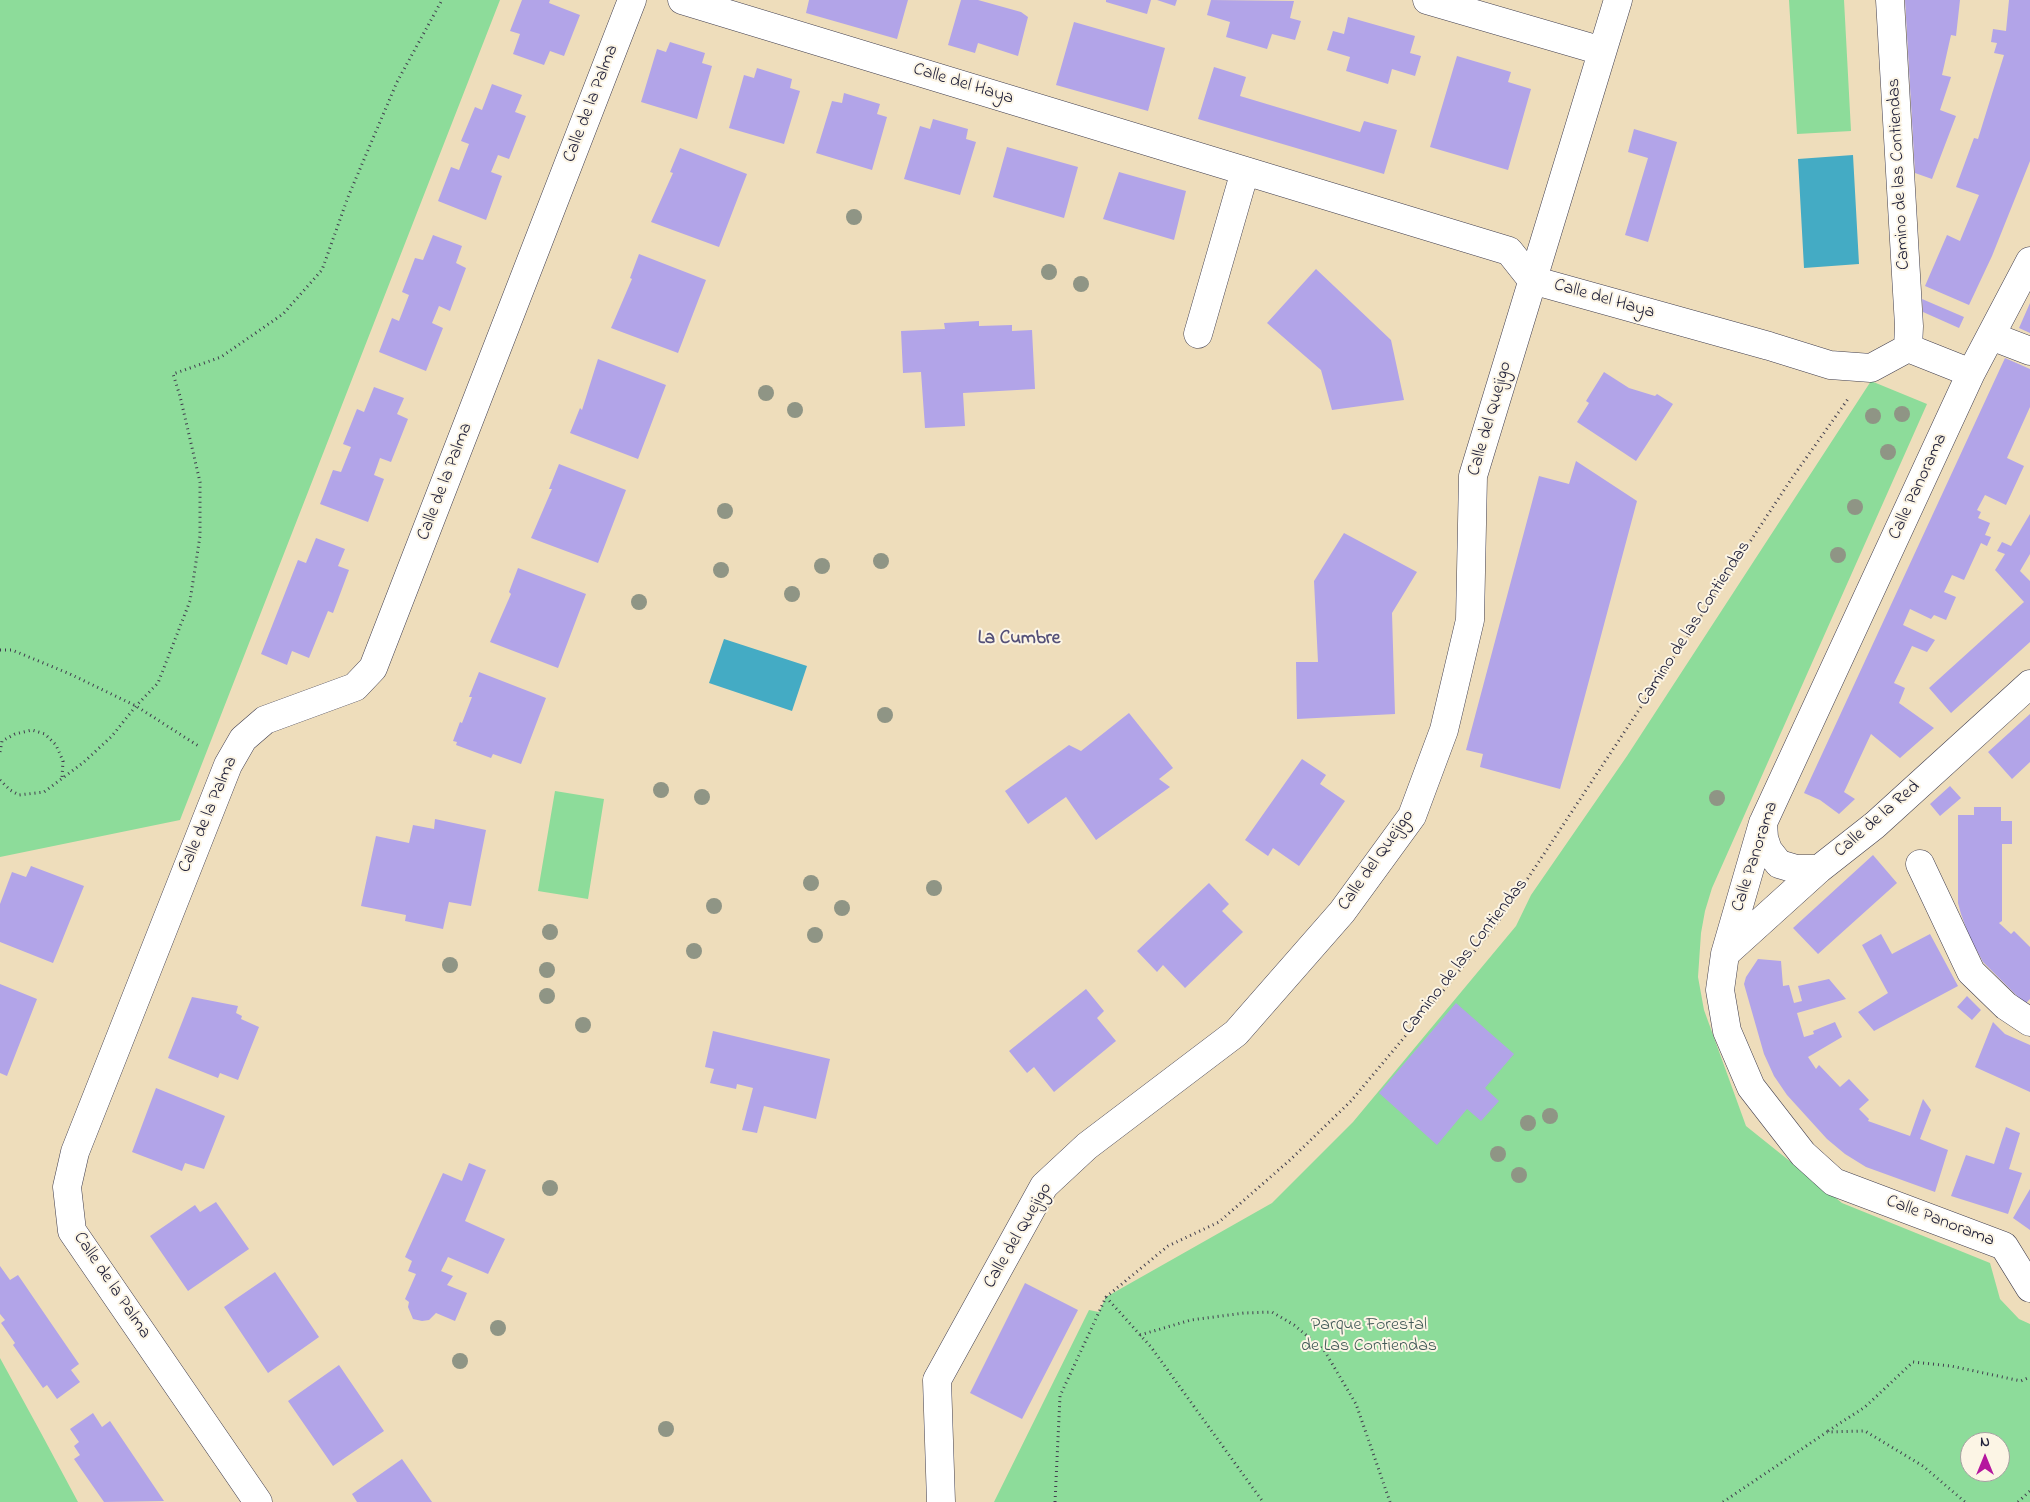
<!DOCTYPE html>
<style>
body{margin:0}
#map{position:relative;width:2030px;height:1502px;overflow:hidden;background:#edb;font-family:"Indie Flower",sans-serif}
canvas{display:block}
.north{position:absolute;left:1960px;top:1432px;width:50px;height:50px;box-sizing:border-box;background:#fcf5e5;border:1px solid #a5a1a1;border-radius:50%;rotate:0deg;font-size:14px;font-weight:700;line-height:20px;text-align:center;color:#22223b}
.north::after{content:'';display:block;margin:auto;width:18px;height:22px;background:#b5179e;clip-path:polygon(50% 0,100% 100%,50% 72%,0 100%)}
</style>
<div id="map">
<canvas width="2030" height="1502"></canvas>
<div class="north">N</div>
</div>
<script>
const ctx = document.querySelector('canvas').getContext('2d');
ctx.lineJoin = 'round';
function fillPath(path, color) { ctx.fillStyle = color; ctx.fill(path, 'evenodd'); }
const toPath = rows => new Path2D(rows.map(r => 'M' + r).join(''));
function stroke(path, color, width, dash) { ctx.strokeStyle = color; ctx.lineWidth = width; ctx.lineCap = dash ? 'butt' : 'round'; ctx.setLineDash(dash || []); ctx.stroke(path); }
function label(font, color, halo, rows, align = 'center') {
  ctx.font = font + ' "Indie Flower",sans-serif'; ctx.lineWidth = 4; ctx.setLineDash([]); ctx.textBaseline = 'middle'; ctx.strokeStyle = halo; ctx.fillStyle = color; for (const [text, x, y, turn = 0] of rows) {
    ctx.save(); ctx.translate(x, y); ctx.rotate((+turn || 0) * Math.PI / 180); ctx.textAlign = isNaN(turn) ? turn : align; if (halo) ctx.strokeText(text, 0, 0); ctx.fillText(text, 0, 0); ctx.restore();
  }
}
fillPath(toPath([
 [0,0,500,0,180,820,0,857],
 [1789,0,1844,0,1851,131,1797,134],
 [1871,381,1927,404,1712,888,1705,911,1701,933,1698,977,1704,1010,1746,1126,1842,1203,1990,1263,2000,1299,2019,1319,2030,1324,2030,1502,994,1502,1089,1310,1099,1312,1106,1297,1272,1203,1353,1122,1516,926,1531,895,1627,756],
 [1970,1442,2000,1442,2000,1472,1970,1472],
 [555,791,604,799,588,899,538,891],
 [0,1358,41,1433,78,1502,0,1502]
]), '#8ddc9a');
fillPath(toPath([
 [1853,155,1859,264,1804,268,1798,159],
 [724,639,807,666,792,711,709,683]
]), '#44abc4');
fillPath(toPath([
 [522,0,550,0,549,3,580,15,564,56,550,51,544,65,513,54,520,34,510,31],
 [809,0,908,0,897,39,806,13],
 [961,0,978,0,1021,12,1028,17,1018,56,978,43,975,53,948,45],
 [1106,0,1151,0,1147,14,1106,2],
 [1157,0,1177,0,1175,6],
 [1211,0,1294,1,1290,18,1301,21,1295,40,1272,34,1267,49,1226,37,1230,22,1207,15],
 [1905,0,1960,0,1956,36,1951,35,1942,75,1951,77,1940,110,1956,116,1932,179,1915,173],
 [2009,0,2030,0,2030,161,1992,256,1969,305,1925,286,1947,235,1960,241,1979,195,1956,187,1974,138,1978,139,2004,55,1994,53,1997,43,1991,42,1993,29,2006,31],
 [1348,17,1415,36,1410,53,1421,56,1415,76,1392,69,1388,84,1346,71,1350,57,1327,50,1333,31,1344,34],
 [1074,22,1165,48,1148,111,1056,85],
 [670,42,705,53,702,63,712,66,697,119,641,102,657,49,666,52],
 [1457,56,1511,72,1508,82,1531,89,1508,170,1430,147],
 [1214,67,1246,77,1240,96,1360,132,1364,121,1397,130,1384,174,1198,119],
 [757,68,792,79,790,88,800,91,784,144,729,128,744,75,754,78],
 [492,84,522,95,515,112,526,116,509,159,498,155,491,172,502,176,486,220,438,201,451,167,459,170,469,144,461,141,475,107,482,110],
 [844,93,880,104,877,114,887,117,872,170,816,153,832,101,842,103],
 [933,119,968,129,966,139,976,142,960,195,904,179,920,126,930,129],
 [1634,129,1677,142,1648,242,1625,235,1648,158,1628,152],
 [1007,147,1078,167,1064,218,993,197],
 [680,148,747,174,719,247,651,222,673,173,670,172],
 [1119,172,1186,191,1174,240,1103,219],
 [433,235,462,246,456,263,466,268,450,311,439,306,432,323,443,328,426,371,379,352,392,318,399,321,409,295,402,292,415,258,423,260],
 [639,254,706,280,678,353,611,328,632,279,630,278],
 [1316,269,1391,340,1404,400,1332,410,1321,370,1267,323],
 [1922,299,1964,317,1959,328,1923,312],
 [2030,303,2030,333,2019,328],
 [979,321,979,326,1012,325,1012,331,1032,330,1035,389,963,393,965,426,925,428,921,372,903,373,901,331,945,329,944,323],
 [2005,358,2030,369,2030,407,2007,458,2024,466,2006,505,1985,495,1977,510,1981,512,1978,518,1990,523,1985,535,1991,537,1987,546,1981,543,1964,580,1952,575,1944,592,1956,597,1946,620,1934,615,1931,619,1910,609,1903,625,1935,640,1927,652,1912,646,1894,683,1905,688,1899,703,1934,728,1900,758,1871,734,1844,792,1855,799,1839,814,1820,800,1804,793],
 [598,359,666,385,638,459,570,433,580,408,582,410],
 [1604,372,1629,388,1655,396,1657,394,1673,404,1636,461,1577,422,1589,403,1586,401],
 [374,387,404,398,397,414,408,419,391,462,380,458,374,475,384,479,368,522,320,504,333,470,341,472,351,447,343,444,357,409,364,412],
 [1576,461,1637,501,1560,789,1480,767,1483,754,1466,750,1539,476,1569,484],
 [559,464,626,490,598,563,531,538,552,489,549,489],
 [2030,514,2030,554,2020,571,2030,581,2030,642,1951,713,1929,688,2024,602,1995,570,2005,554,1997,551,2002,542,2011,546],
 [1344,533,1417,572,1392,613,1395,714,1297,719,1296,662,1318,662,1314,581],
 [316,538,345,549,338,566,349,570,333,613,328,611,309,658,292,651,287,665,261,654,298,560,306,563],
 [518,568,586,594,558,668,490,642,511,594,509,592],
 [479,672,546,698,521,764,493,754,491,758,456,745,457,742,453,741,460,722,462,723,472,697,469,697],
 [1129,713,1173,768,1159,779,1170,787,1096,840,1066,797,1028,824,1005,791,1069,745,1081,751],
 [2030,714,2030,762,2012,779,1988,752],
 [1302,759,1326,775,1320,784,1345,801,1299,866,1273,848,1268,856,1245,840],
 [1950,786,1961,798,1940,816,1930,804],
 [1974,807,2001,807,2001,821,2012,821,2012,844,2002,844,2002,921,1999,923,2011,934,2014,931,2030,947,2030,999,2025,1004,1983,962,1969,936,1961,914,1958,903,1958,815,1974,815],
 [435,819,486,830,471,906,449,902,443,929,405,921,406,915,361,906,376,836,409,843,413,825,434,829],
 [1873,855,1897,883,1818,954,1793,928],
 [31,866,84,886,53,963,0,942,0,904,12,872,26,877],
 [1209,883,1229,904,1222,911,1243,932,1185,988,1163,965,1157,972,1137,951],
 [1881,934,1892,954,1930,934,1958,986,1874,1031,1858,1012,1888,993,1862,945],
 [1758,959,1781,961,1783,986,1789,985,1794,1003,1802,1001,1798,986,1829,979,1846,999,1797,1013,1804,1037,1814,1034,1813,1031,1835,1022,1842,1037,1808,1057,1816,1069,1819,1065,1840,1087,1849,1079,1869,1100,1859,1109,1869,1119,1868,1121,1910,1136,1923,1099,1931,1110,1920,1139,1948,1150,1935,1192,1866,1167,1845,1154,1827,1139,1787,1095,1774,1076,1764,1054,1744,984,1746,977],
 [0,984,37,999,7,1076,0,1073],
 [1086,989,1104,1011,1097,1018,1116,1041,1054,1092,1034,1067,1027,1073,1009,1051],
 [1967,996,1981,1010,1972,1020,1957,1007],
 [192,997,238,1006,236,1013,242,1016,241,1019,259,1027,238,1080,220,1073,218,1078,168,1058],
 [1456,1003,1514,1054,1485,1088,1499,1101,1481,1121,1467,1109,1437,1145,1379,1093],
 [1993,1022,2005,1034,2030,1045,2030,1092,1975,1067],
 [713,1031,830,1059,816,1119,764,1106,757,1133,742,1130,753,1088,737,1084,736,1089,710,1083,714,1069,705,1067],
 [156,1088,225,1116,204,1169,185,1163,182,1171,132,1152],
 [2006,1127,2020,1133,2009,1169,2022,1173,2008,1214,1951,1196,1966,1155,1994,1164],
 [469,1163,486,1170,465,1221,505,1239,488,1274,448,1257,441,1271,453,1276,447,1285,467,1293,455,1321,436,1313,429,1320,422,1321,413,1319,408,1307,409,1302,405,1299,416,1274,408,1271,412,1261,405,1257,443,1173,462,1181],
 [2030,1189,2030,1230,2013,1218],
 [216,1202,249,1249,188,1291,150,1236,195,1205,200,1212],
 [0,1266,10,1280,18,1275,79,1364,71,1370,80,1382,57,1399,47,1385,43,1388,13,1345,15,1343,1,1323,5,1320,0,1314],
 [275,1272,319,1337,268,1373,224,1307],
 [1025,1283,1078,1310,1022,1419,970,1393],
 [339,1365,384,1431,333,1466,288,1401],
 [93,1413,102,1427,110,1421,164,1501,104,1502,74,1459,80,1455,74,1446,79,1442,70,1429],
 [402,1459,432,1502,357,1502,352,1494]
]), '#b2a4e8');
const minor = toPath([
 [682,0,1509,251,1532,280,1769,346,1830,365,1871,368,1908,348,1971,373],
 [1427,0,1602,51],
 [1890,0,1909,326,1908,348],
 [2030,261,1971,373,1763,823,1725,954,1720,990,1727,1031,1751,1087,1803,1154,1834,1182,2004,1246,2030,1288],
 [1198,334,1245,171],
 [1991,336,2030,351],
 [1763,823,1764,838,1768,850,1779,864,1796,869,1819,869],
 [1920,864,1971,972,2006,1006,2030,1022],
 [1725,954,1819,869,1875,825,2030,684],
 [258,1502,72,1231,67,1187,75,1152,228,765,243,739,265,720,355,687,373,668,632,0],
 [941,1502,937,1380,1044,1186,1087,1146,1236,1033,1342,912,1412,816,1444,730,1470,620,1473,476,1618,0]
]);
stroke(minor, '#413e4e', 29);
stroke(toPath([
 [0,650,12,650,70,674,136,706,200,747],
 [0,752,2,741,15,734,32,730,45,734,56,745,63,761,62,778],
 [0,780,10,790,19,795,44,792,84,762,112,736,136,706,158,683,190,601,200,536,200,482,180,396,173,374,221,357,283,314,322,270,348,197,397,82,442,0],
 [1106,1297,1151,1347,1263,1502],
 [1140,1335,1191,1320,1244,1313,1272,1312,1294,1325,1324,1350,1356,1404,1390,1502],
 [1828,1431,1865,1407,1913,1362,1951,1366,2021,1381,2030,1377],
 [1055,1502,1060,1396,1106,1297,1168,1246,1219,1222,1290,1160,1351,1101,1443,991,1505,913,1792,478,1848,399],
 [1723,1502,1827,1432,1865,1431,1923,1466,1965,1502],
 [2018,1502,2030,1491]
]), '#413e4e', 3, [1, 4]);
stroke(minor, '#fff', 28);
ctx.fillStyle = '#8f9585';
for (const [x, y] of [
 [854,217],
 [1049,272],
 [1081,284],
 [766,393],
 [795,410],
 [1902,414],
 [1873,416],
 [1888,452],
 [1855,507],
 [725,511],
 [1838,555],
 [881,561],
 [822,566],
 [721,570],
 [792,594],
 [639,602],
 [885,715],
 [661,790],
 [702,797],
 [1717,798],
 [811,883],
 [934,888],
 [714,906],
 [842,908],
 [550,932],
 [815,935],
 [694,951],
 [450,965],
 [547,970],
 [547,996],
 [583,1025],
 [1550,1116],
 [1528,1123],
 [1498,1154],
 [1519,1175],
 [550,1188],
 [498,1328],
 [460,1361],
 [666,1429]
]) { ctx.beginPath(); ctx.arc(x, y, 8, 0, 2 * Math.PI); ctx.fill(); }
label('18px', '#22223b', '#fcf5e5', [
 ["Calle del Haya",963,85,17],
 ["Calle de la Palma",592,104,-69],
 ["Camino de las Contiendas",1900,174,-93],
 ["Calle del Haya",1604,300,16],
 ["Calle del Quejigo",1491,419,-74],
 ["Calle de la Palma",446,482,-69],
 ["Calle Panorama",1919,487,-65],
 ["Camino de las Contiendas",1695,624,-57],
 ["Calle de la Palma",209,815,-67],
 ["Calle de la Red",1878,820,-41],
 ["Calle Panorama",1756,857,-72],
 ["Calle del Quejigo",1377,861,-55],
 ["Camino de las Contiendas",1466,957,-52],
 ["Calle Panorama",1940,1222,21],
 ["Calle del Quejigo",1019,1236,-60],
 ["Calle de la Palma",111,1286,56]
]);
label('18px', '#425a58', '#fcf5e5', [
 ["Parque Forestal",1369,1326],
 ["de Las Contiendas",1369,1347]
]);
label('bold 19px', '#545078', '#fcf5e5', [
 ["La Cumbre",1019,640]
]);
</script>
